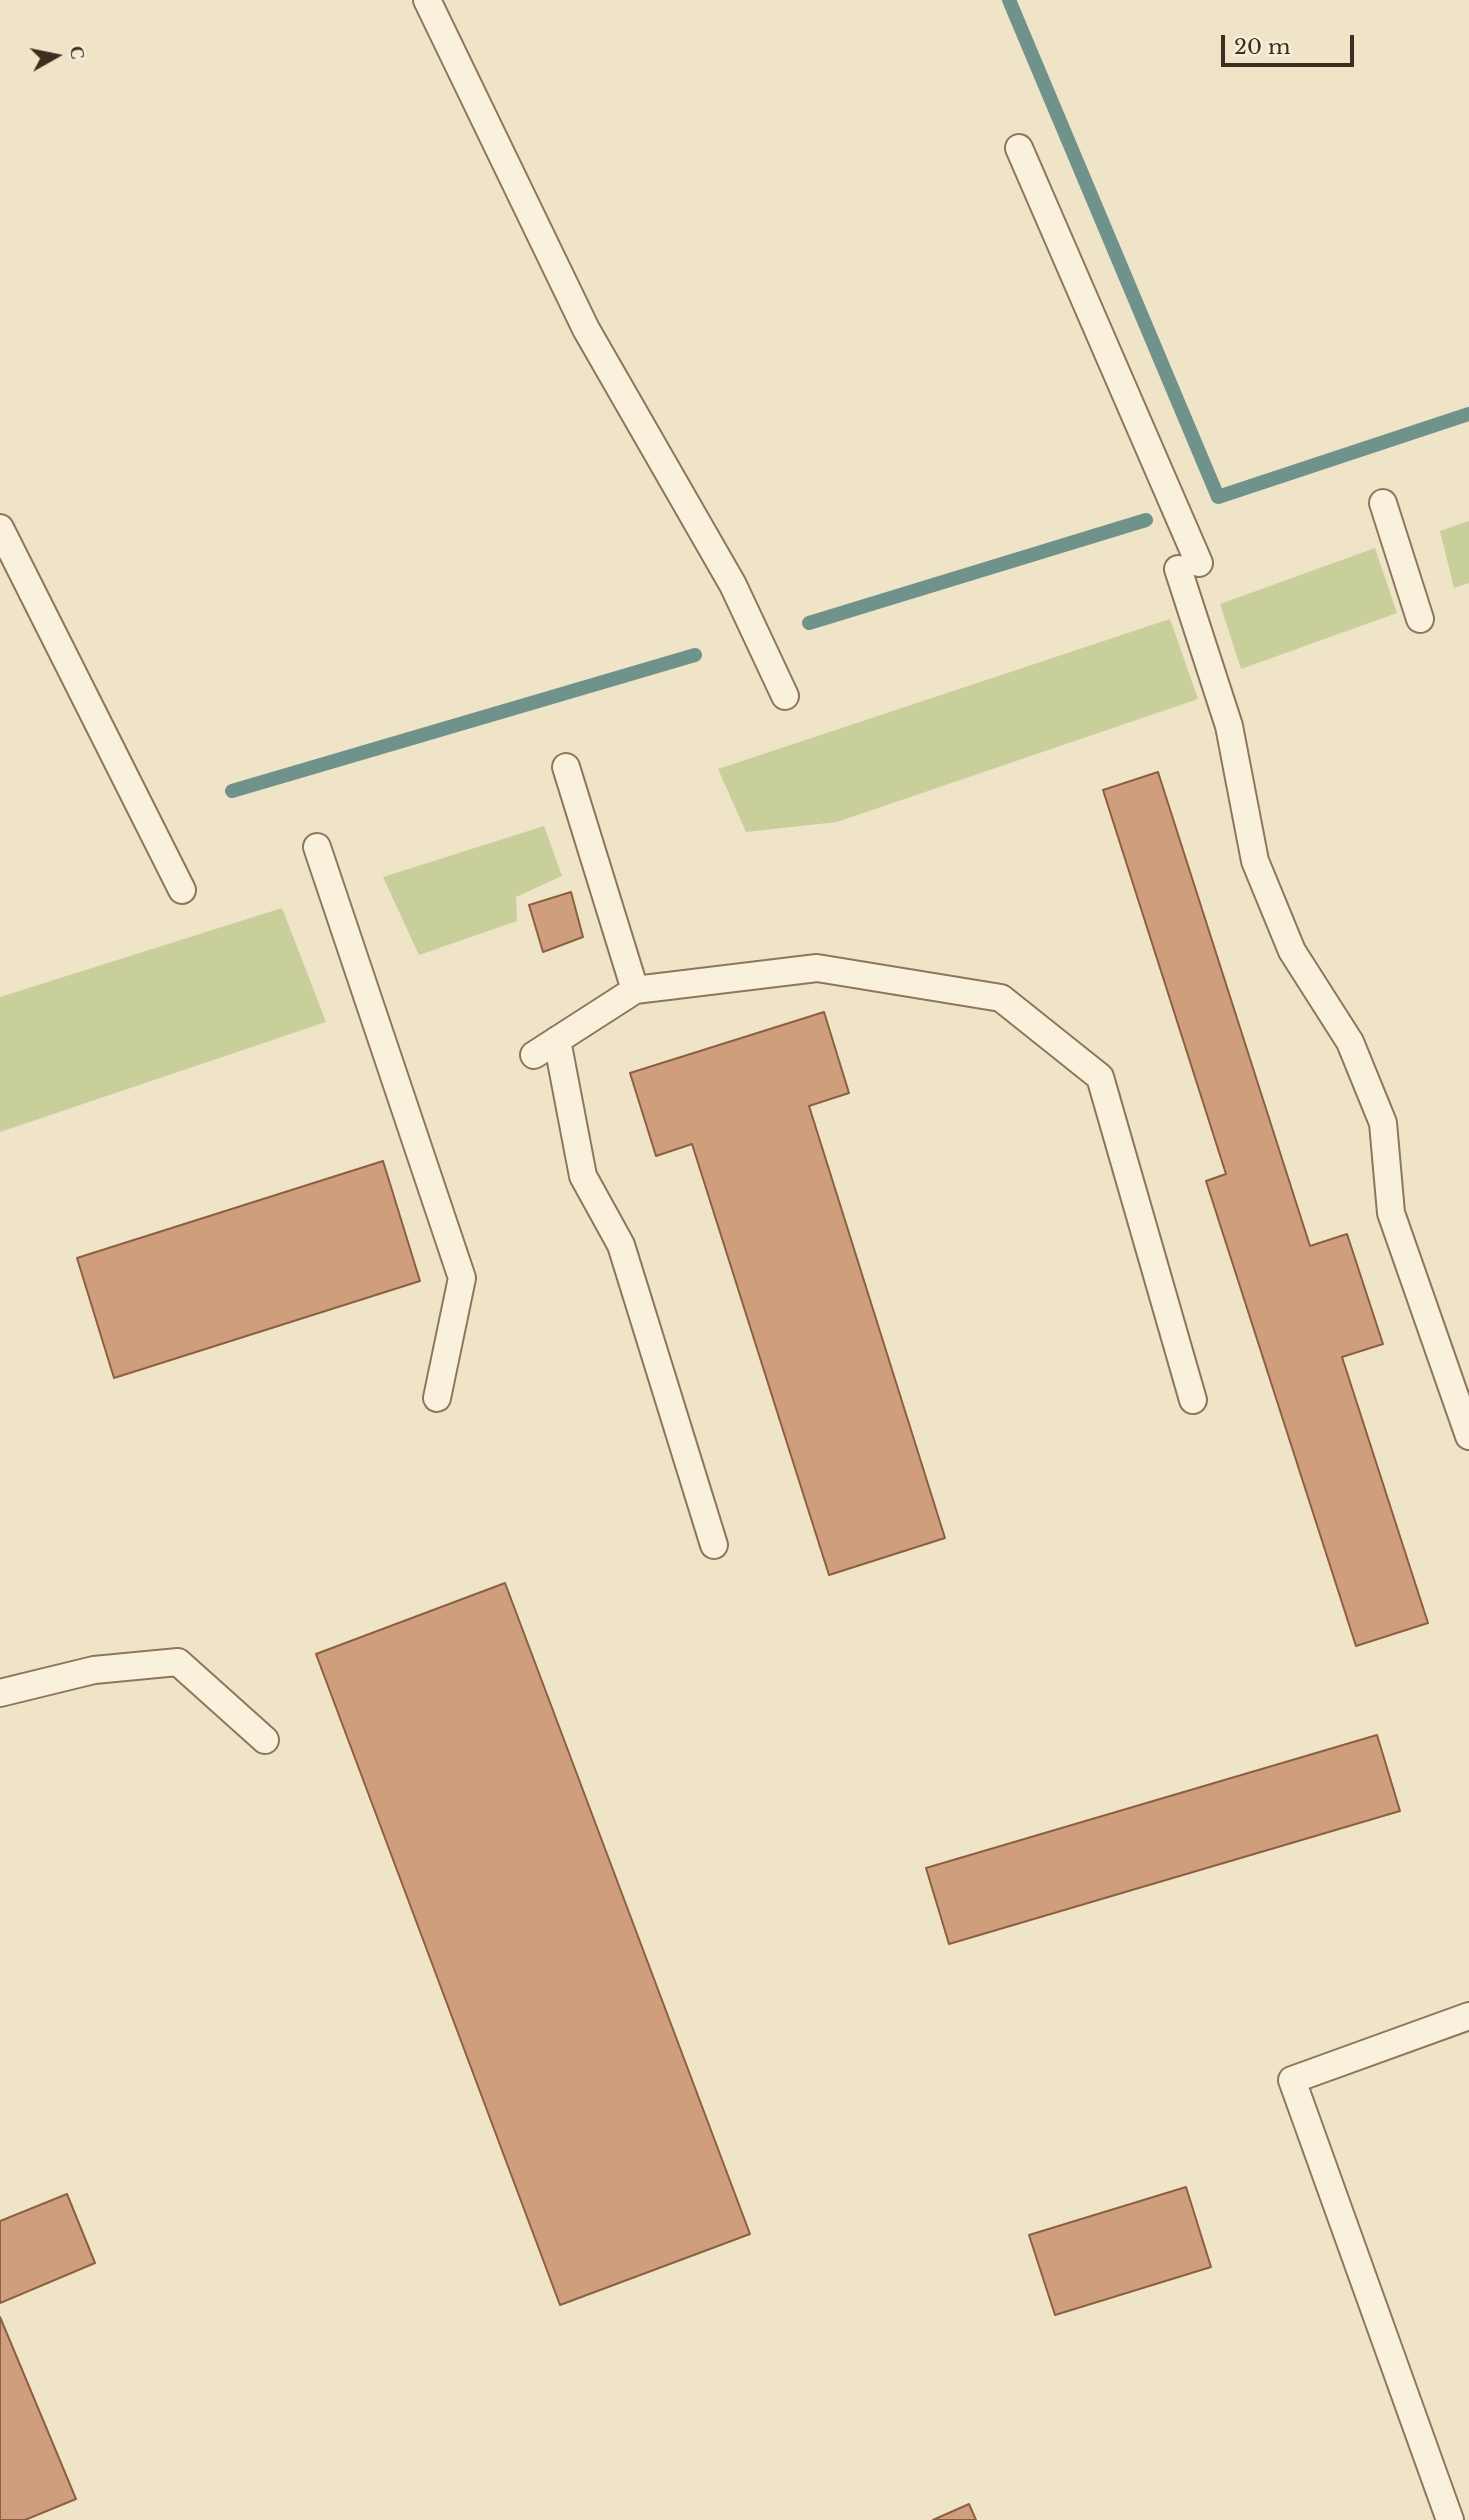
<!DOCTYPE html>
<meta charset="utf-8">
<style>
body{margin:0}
#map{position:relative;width:1469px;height:2520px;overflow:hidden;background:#f0e4c8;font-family:"Libre Baskerville",serif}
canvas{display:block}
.north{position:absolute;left:21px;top:21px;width:70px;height:70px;-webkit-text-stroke:5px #f7eed8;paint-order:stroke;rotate:81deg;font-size:19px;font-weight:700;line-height:28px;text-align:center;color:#3d2e20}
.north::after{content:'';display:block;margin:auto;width:24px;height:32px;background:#3d2e20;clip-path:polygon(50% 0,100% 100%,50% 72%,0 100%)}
.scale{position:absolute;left:1221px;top:35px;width:133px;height:32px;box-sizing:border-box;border:4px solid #3d2e20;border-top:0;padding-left:9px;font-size:21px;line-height:24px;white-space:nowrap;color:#3d2e20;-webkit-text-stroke:5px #f7eed8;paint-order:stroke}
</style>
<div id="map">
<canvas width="1469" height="2520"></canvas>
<div class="north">С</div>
<div class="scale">20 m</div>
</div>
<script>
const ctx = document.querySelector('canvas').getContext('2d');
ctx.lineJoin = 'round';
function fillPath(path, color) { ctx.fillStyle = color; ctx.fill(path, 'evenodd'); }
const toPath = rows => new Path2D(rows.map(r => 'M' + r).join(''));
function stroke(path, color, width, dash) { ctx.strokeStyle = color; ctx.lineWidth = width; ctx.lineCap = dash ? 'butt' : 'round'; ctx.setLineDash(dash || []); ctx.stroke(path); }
fillPath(toPath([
 [1469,521,1469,583,1454,588,1440,531],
 [1375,548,1397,613,1241,669,1220,604],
 [1170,619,1198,699,837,822,746,832,718,769],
 [544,826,562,876,516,897,517,921,419,955,383,877],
 [282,908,326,1022,0,1132,0,997]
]), '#c9cf9b');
stroke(toPath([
 [1009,0,1218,497,1469,414],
 [809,623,1146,520],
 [232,791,695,655]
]), '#6f938a', 14);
const building = toPath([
 [1158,772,1310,1246,1347,1234,1383,1344,1342,1357,1428,1623,1356,1646,1206,1181,1226,1174,1103,790,1158,772],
 [571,892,583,937,543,952,529,905,571,892],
 [824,1012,849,1093,809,1106,945,1538,829,1575,692,1144,656,1156,630,1073,824,1012],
 [383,1161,420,1281,114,1378,77,1258,383,1161],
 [505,1583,750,2234,560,2305,316,1654,505,1583],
 [1377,1735,1400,1811,949,1944,926,1868,1377,1735],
 [1186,2187,1211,2267,1055,2315,1029,2235,1186,2187],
 [67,2194,95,2263,0,2303,0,2221,67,2194],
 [0,2317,76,2499,25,2520,0,2520,0,2317],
 [969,2504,976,2520,933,2520,969,2504]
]);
fillPath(building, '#cf9f7d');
stroke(building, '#8d5f41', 2);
const service = toPath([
 [427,0,586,329,733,585,785,696],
 [1019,148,1199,563],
 [1383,503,1420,619],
 [0,528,182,890],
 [1178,569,1229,726,1255,861,1292,951,1350,1042,1383,1123,1391,1213,1469,1436],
 [566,767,635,990],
 [317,847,462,1278,437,1398],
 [557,1040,583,1176,621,1245,714,1545],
 [534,1055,635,990,817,968,1001,998,1100,1077,1193,1400],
 [0,1693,94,1670,178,1662,265,1740],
 [1450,2520,1292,2080,1469,2016]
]);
stroke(service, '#8d765c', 30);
stroke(service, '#faf1dc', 26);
</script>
